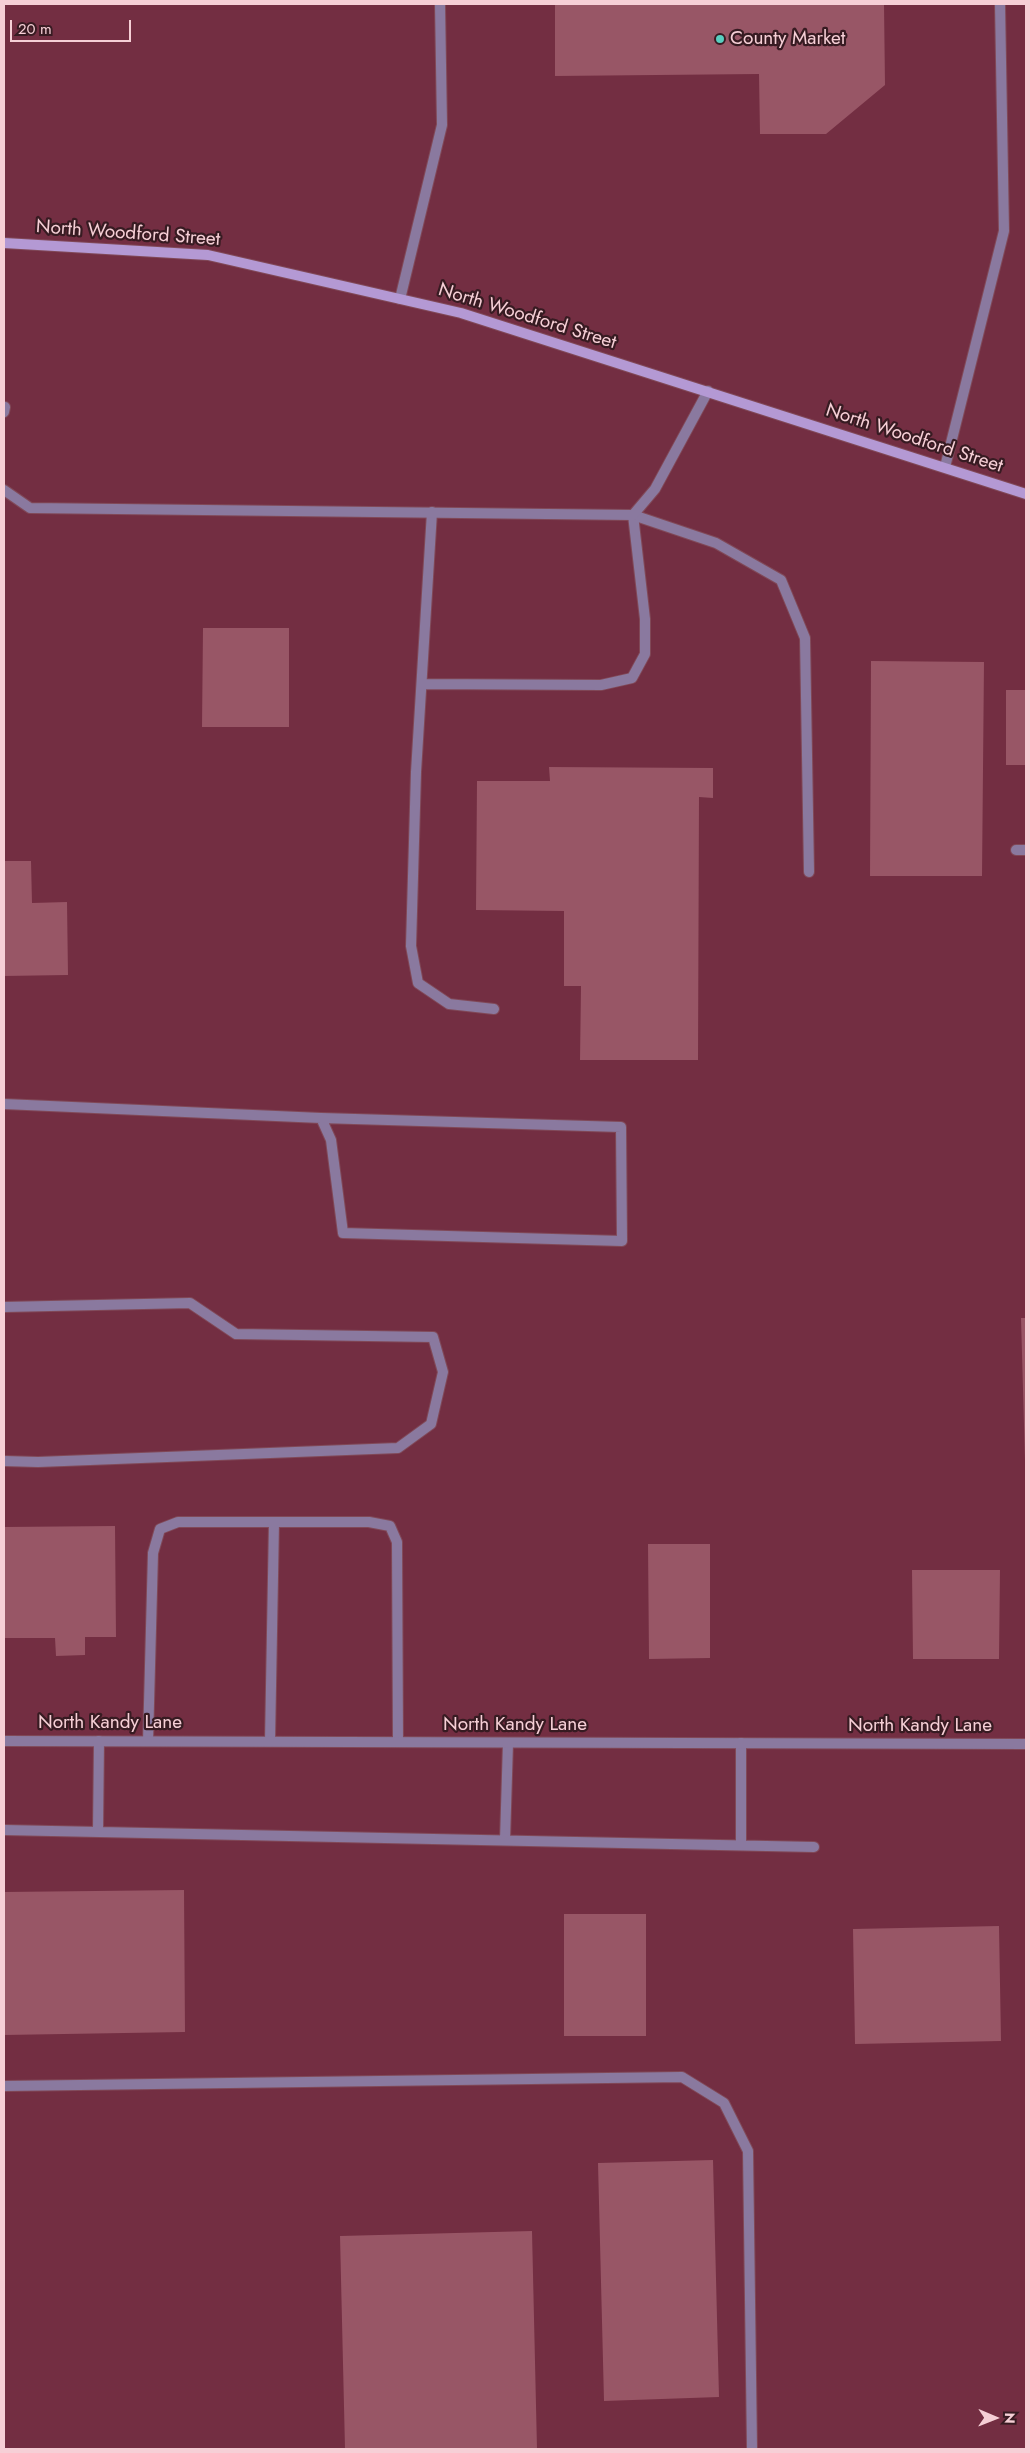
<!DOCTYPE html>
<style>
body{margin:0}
#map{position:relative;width:1030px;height:2453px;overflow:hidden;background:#632738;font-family:Jost,sans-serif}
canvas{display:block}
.frame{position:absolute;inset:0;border:5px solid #f6cfd6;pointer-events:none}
.north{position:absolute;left:970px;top:2393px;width:50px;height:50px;-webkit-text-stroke:4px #371b22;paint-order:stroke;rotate:91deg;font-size:14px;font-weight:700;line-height:20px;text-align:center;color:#f6cfd6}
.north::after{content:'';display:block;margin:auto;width:18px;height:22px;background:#f6cfd6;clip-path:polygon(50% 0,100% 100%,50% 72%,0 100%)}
.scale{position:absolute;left:10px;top:20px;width:121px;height:22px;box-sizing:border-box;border:2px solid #f6cfd6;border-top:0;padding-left:6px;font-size:15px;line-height:18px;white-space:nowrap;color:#f6cfd6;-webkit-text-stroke:4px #371b22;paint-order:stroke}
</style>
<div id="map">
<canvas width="1030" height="2453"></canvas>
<div class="frame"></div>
<div class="north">N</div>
<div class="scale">20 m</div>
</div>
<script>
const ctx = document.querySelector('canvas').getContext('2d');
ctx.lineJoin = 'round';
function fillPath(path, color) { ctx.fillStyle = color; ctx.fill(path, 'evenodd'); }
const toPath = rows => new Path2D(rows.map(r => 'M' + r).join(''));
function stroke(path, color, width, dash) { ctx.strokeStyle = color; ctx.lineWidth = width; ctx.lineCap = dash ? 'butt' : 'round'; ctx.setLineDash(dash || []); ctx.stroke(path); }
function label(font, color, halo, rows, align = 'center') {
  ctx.font = font + ' Jost,sans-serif'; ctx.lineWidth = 4.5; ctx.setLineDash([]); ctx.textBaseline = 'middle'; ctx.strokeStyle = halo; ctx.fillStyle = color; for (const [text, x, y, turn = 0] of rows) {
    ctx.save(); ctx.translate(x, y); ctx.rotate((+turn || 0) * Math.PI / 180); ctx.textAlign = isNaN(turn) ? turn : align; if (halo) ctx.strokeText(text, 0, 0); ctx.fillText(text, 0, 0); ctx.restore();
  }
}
fillPath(toPath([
 [4,4,1026,4,1026,2449,4,2449]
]), '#732e42');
fillPath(toPath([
 [555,4,884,4,885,85,826,134,760,134,759,74,555,76],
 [203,628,289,628,289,727,202,727],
 [871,661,984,662,982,876,870,876],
 [1006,690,1026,690,1026,765,1006,765],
 [549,767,713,768,713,798,699,797,698,1060,580,1060,581,986,564,986,564,911,476,910,477,781,550,781],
 [4,861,31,861,32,903,67,902,68,975,4,976],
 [1021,1318,1026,1318,1026,1461,1025,1461],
 [115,1526,116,1637,85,1637,85,1655,56,1656,55,1638,4,1638,4,1527],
 [648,1544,710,1544,710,1658,649,1659],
 [912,1570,1000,1570,999,1659,913,1659],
 [184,1890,185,2032,4,2035,4,1892],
 [564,1914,646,1914,646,2036,564,2036],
 [999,1926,1001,2041,855,2044,853,1929],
 [713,2160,719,2397,604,2401,598,2163],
 [532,2231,537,2449,345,2449,340,2236]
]), '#985666');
const lane = toPath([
 [400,299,442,125,440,4],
 [945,467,1004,231,1000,4],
 [432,512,416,772,411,946,418,983,449,1004,494,1009],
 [423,684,601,685,632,678,645,654,645,619,633,515,716,543,781,580,805,638,809,872],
 [1016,850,1026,850],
 [4,1104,321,1118,621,1127,622,1241,343,1233,331,1140,321,1118],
 [4,1307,190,1303,236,1334,433,1337,443,1372,431,1424,398,1448,38,1462,4,1461],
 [148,1741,153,1553,160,1529,178,1522,369,1522,390,1526,397,1542,398,1742],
 [270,1741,274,1522],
 [4,1830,814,1847],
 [98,1831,99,1741],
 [505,1840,508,1743],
 [741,1845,741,1743],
 [4,2086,682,2077,724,2103,748,2151,752,2449]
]);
const street = toPath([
 [4,412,5,407],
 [4,490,30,508,633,515,655,489,708,391],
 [4,1741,1026,1744]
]);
const secondary = toPath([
 [4,243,208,255,461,313,1026,494]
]);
stroke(lane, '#804958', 12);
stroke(street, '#804958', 12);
stroke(secondary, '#804958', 12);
stroke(lane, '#8a799f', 10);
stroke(street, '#8a799f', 10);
stroke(secondary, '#b499d4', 10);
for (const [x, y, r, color] of [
 [720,39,5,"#58cec0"]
]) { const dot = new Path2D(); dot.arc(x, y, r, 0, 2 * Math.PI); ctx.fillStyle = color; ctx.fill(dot); stroke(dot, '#371b22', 2); }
label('19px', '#f6cfd6', '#371b22', [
 ["County Market",730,39]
], 'left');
label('19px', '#f6cfd6', '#371b22', [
 ["North Woodford Street",128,234,4],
 ["North Woodford Street",527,317,17],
 ["North Woodford Street",914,439,18],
 ["North Kandy Lane",110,1723],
 ["North Kandy Lane",515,1725],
 ["North Kandy Lane",920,1726]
]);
</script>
